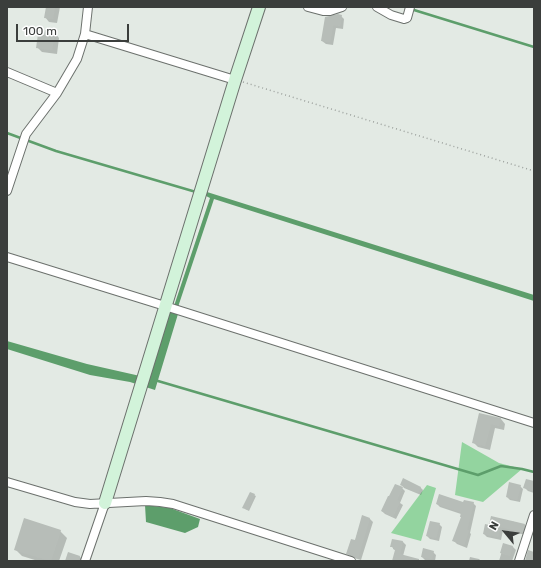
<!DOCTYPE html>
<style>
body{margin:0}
#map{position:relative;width:541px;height:568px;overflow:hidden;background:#e3eae4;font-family:Rubik,sans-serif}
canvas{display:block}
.frame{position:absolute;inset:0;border:8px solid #3b3e3c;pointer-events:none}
.north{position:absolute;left:485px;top:512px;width:40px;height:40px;-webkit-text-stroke:3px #fff;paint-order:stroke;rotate:299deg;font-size:11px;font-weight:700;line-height:16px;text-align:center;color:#3b3e3c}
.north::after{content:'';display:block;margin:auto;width:14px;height:18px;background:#3b3e3c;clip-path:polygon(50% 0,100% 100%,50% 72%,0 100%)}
.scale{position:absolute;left:16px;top:24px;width:113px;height:18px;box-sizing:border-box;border:2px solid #3b3e3c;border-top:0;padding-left:5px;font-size:12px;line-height:14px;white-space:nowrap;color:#3b3e3c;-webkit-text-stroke:3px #fff;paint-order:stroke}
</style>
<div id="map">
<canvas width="541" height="568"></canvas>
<div class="frame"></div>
<div class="north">N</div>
<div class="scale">100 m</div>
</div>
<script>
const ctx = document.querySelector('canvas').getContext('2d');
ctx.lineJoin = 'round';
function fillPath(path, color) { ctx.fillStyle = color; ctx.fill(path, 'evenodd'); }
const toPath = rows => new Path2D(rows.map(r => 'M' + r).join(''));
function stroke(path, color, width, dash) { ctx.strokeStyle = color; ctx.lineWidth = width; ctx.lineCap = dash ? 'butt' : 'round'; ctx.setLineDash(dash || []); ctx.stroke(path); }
fillPath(toPath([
 [462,442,499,463,522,469,483,502,455,495],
 [427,485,436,488,421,541,391,533]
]), '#93d49f');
fillPath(toPath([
 [207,192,534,295,534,301,214,199,176,313,178,314,155,390,130,382,90,375,7,349,7,341,87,364,149,378,169,311,172,312,210,198,206,196,206,194],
 [145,505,170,508,200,519,198,527,185,533,146,522]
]), '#5d9e6b');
fillPath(toPath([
 [47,7,60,7,57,23,49,22,45,17],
 [341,16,344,19,343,29,336,28,333,45,326,44,322,41,326,18],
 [55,33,59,38,57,54,42,52,37,47,45,36],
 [480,414,501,419,505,424,504,430,495,428,490,450,478,447,473,442],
 [534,482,534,493,528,491,525,488],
 [401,484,420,487,423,490,421,495,404,488],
 [520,486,523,489,520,502,510,500,507,497],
 [402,488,405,491,400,503,403,505,396,519,385,514,382,511],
 [250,493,256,496,249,511,245,509],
 [473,503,476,506,470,533,471,534,467,548,457,544,454,541,462,518,461,517,461,514,440,507,437,504],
 [363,516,370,519,373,522,361,560,351,557,348,553,355,541],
 [511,521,525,525,528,528,526,535,503,530,501,540,487,537,484,534,490,526],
 [439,524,442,527,439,541,430,539,427,536],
 [60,531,67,538,59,561,38,561,22,556,15,549],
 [393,540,403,542,406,545,403,556,417,561,394,561,396,551,391,546],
 [504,544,513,547,516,550,512,561,499,561],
 [433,552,436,555,435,561,425,560,422,557],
 [79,556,84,561,66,561],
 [470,557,479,559,481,561,469,561]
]), '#0003');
stroke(toPath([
 [414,10,534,47],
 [7,133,56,151,196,192],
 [158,381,478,475,501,466,522,469,534,472]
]), '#5d9e6b', 2.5);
fillPath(toPath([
 [46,7,55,7,53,19,44,18],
 [338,14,342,15,340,26,333,25,330,42,321,41,325,17],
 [45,30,55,32,52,50,36,48,38,34,44,35],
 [479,413,501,418,499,426,491,424,485,446,472,443],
 [403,478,421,487,418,493,400,485],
 [526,479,534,481,534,491,523,488],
 [509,482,521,485,517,500,506,497],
 [395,484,403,487,397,500,400,502,393,517,381,511,388,496,389,496],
 [250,492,255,494,248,510,242,508],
 [439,494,463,502,464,500,474,502,467,530,469,530,464,545,452,541,461,517,460,517,461,512,436,504],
 [362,515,370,518,358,558,346,554,351,539,355,540],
 [491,516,525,524,523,532,500,527,498,537,483,534,485,524,489,525],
 [24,518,61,530,51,561,14,550],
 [430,521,440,523,436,538,426,536],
 [392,539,403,541,400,554,419,559,419,561,392,561,395,550,393,549,393,547,390,547],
 [503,543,513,546,510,556,500,553],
 [423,548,434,551,432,559,421,557],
 [528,550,534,552,533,561,525,561],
 [68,552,80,556,78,561,65,561]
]), '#b7bdb8');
const street = toPath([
 [308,7,323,11,330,11,342,7],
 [377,7,391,15,404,19,407,18,410,7],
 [85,34,235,80],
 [7,72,57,93],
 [7,191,26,134,57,93,77,59,85,34,88,7],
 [7,257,165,306,534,423],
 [7,482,75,502,90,504,146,501,160,502,173,504,351,561],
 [85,561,105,503],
 [519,561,534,515]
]);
const secondary = toPath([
 [105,503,235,80,259,7]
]);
stroke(street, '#6c716d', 10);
stroke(secondary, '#6c716d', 14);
stroke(toPath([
 [243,82,534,171]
]), '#9ca19d', 1.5, [1, 3]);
stroke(street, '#fff', 8);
stroke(secondary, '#d2f3da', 12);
</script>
